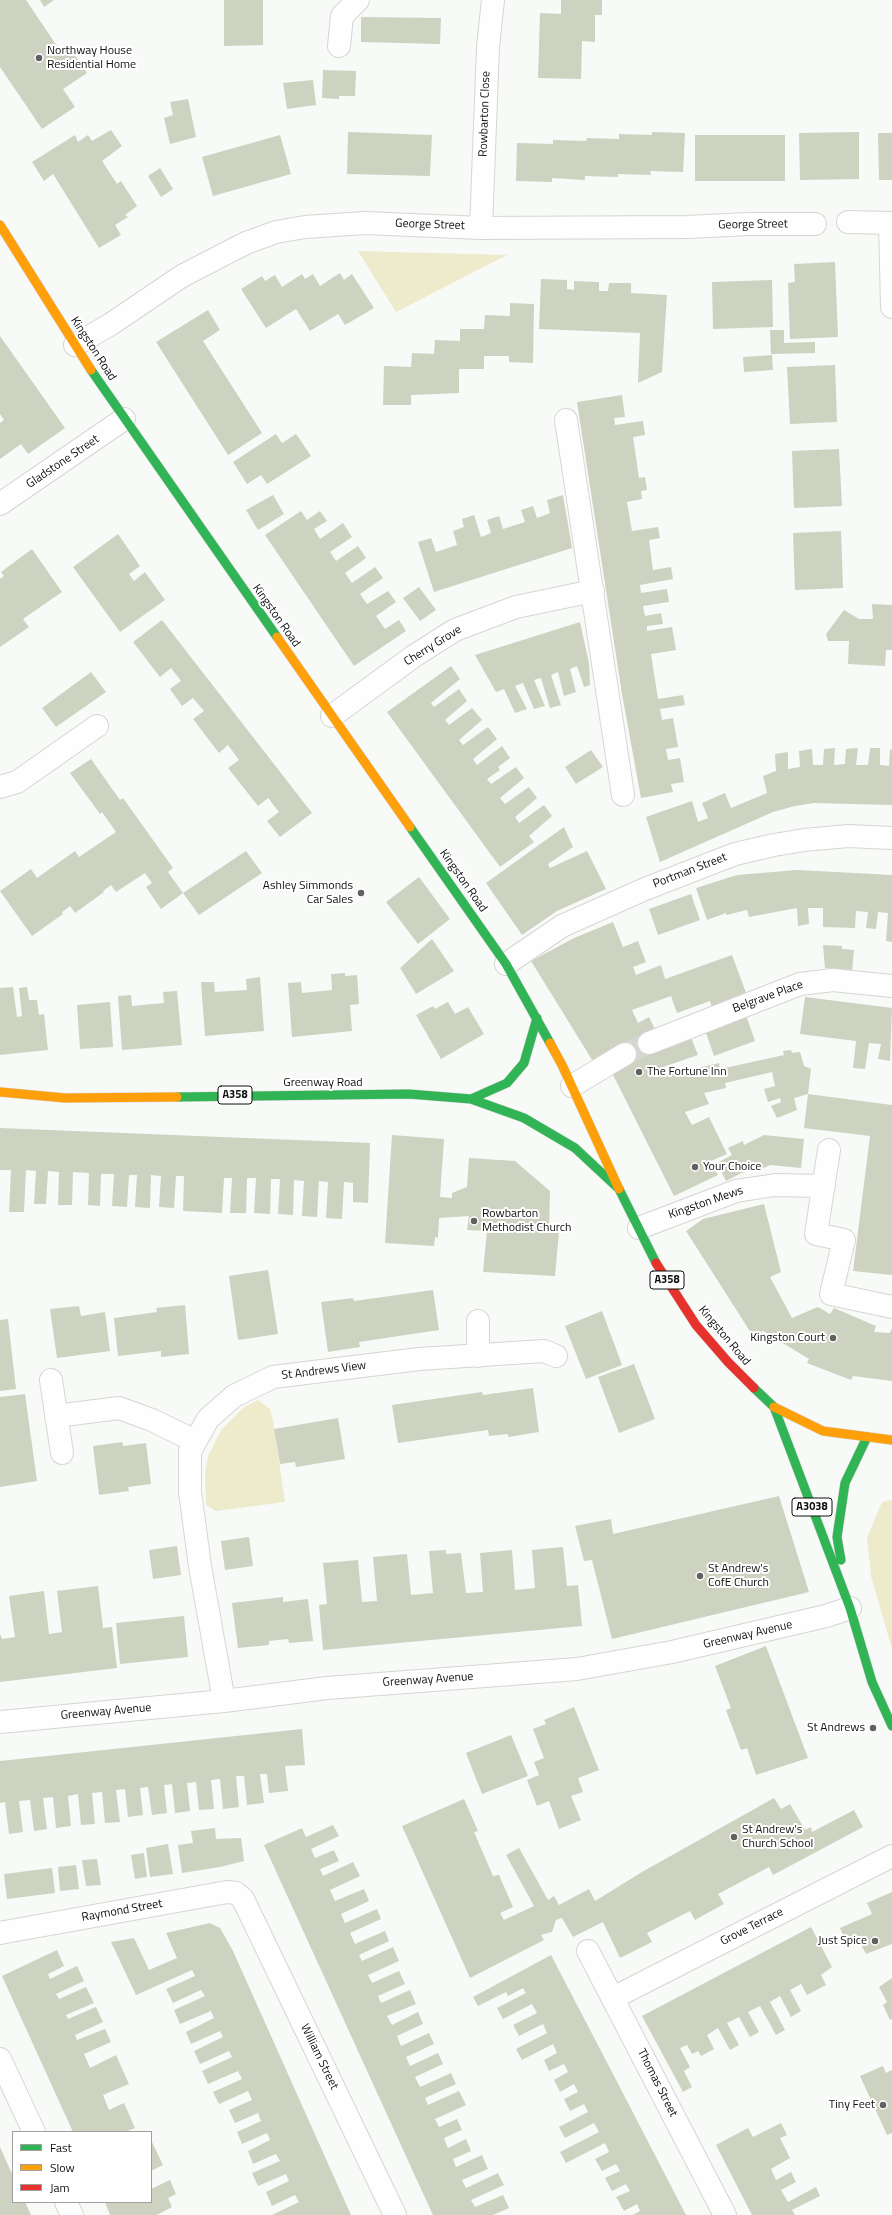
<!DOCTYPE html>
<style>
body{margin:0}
#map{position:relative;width:892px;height:2215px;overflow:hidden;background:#f8faf7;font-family:"Titillium Web",sans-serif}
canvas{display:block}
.legend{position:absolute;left:12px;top:2131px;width:140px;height:72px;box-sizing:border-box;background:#fff;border:1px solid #9f9f9f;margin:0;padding:5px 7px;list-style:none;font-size:12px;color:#0e100e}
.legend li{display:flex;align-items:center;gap:8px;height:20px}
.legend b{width:20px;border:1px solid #9f9f9f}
</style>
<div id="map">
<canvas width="892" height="2215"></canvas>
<ul class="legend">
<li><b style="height:5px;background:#30b455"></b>Fast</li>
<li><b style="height:5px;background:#ff9f0a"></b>Slow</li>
<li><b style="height:5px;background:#e5322d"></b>Jam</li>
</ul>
</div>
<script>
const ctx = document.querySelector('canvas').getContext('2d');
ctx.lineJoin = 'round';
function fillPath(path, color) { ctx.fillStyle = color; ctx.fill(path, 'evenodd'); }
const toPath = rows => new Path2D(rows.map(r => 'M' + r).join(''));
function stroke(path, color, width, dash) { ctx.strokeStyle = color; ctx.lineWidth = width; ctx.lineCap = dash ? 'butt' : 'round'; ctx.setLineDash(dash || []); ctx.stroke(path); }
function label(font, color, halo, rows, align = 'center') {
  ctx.font = font + ' "Titillium Web",sans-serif'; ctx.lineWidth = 4; ctx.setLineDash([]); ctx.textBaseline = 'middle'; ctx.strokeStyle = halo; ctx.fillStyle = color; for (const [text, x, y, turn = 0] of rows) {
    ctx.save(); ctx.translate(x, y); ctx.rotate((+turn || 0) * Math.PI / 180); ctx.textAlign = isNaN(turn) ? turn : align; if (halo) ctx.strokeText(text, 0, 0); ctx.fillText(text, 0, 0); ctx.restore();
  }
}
fillPath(toPath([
 [358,251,507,255,396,312],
 [258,1400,270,1409,273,1420,285,1502,216,1511,206,1505,205,1474,208,1456,221,1430,244,1407],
 [892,1500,892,1649,871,1576,867,1538,882,1502]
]), '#eeebcd');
fillPath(toPath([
 [0,0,26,0,59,49,67,44,87,73,63,89,75,107,42,129,0,67],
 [40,0,54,0,44,7],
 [224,0,263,0,263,45,224,46],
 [561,0,602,0,602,15,595,15,595,42,582,41,581,79,538,78,540,13,561,14],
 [361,17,441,18,440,44,361,42],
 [323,70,356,71,355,96,339,96,339,99,322,98],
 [313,80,316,105,287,109,283,83],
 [188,99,196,137,170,144,164,118,173,115,170,102],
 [111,130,122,146,102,161,117,184,121,181,137,206,125,215,128,217,115,225,121,235,99,248,53,174,44,181,32,162,75,135,78,142,88,135,92,141],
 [348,132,432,135,430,176,347,174],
 [652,132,685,133,683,172,650,171,651,175,618,174,618,177,585,176,585,180,552,178,552,182,516,181,517,143,553,144,553,140,586,141,587,138,619,139,619,134,652,135],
 [859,132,859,179,800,180,799,133],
 [878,133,892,133,892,180,879,180],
 [280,135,291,174,213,196,202,157],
 [695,135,785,135,785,181,695,181],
 [160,168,173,189,161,197,148,176],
 [835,262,838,337,790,339,788,283,795,282,794,264],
 [340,273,344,280,352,274,374,308,345,325,338,314,310,331,296,309,266,328,241,289,262,276,265,281,275,275,282,287,302,274,305,279,313,274,320,286],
 [541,279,567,280,567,289,574,290,574,281,599,282,599,291,608,291,609,283,631,283,631,293,667,295,662,372,638,383,640,333,539,329],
 [772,280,773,327,713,329,712,282],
 [510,303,534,304,533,363,509,362,509,356,484,356,484,369,459,369,459,393,411,395,411,405,383,405,384,366,411,367,412,353,434,354,435,340,460,341,460,329,484,329,485,315,510,316],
 [208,310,220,330,203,341,262,433,228,455,156,342],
 [770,330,784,330,784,343,815,342,815,353,771,354],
 [0,336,65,428,28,454,21,444,0,459,0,423,4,420,0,414],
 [772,355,773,370,744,372,743,357],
 [835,365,837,422,790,424,787,367],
 [622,395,625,417,614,418,615,425,643,421,645,435,633,437,639,478,645,477,647,490,641,491,642,499,627,502,632,531,658,527,660,538,649,540,653,570,671,567,673,579,640,585,641,593,667,589,669,602,643,606,645,616,661,613,663,624,647,626,647,631,672,627,676,650,651,654,658,699,683,695,685,705,660,709,662,720,673,718,678,747,666,749,668,760,680,758,684,782,671,784,673,792,641,798,622,694,577,402],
 [276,434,282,443,296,434,311,456,267,484,261,475,247,484,233,462],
 [839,449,842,506,794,508,792,451],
 [273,495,284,514,258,530,246,510],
 [563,495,572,548,434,592,418,542,431,538,436,552,457,545,453,531,464,527,462,519,474,515,481,537,491,533,487,520,499,516,503,529,525,522,521,510,533,506,537,518,550,513,547,500],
 [301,511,307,520,320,511,327,521,314,529,320,539,343,523,352,537,330,552,336,561,358,546,366,558,345,573,352,583,375,567,383,578,360,594,367,604,388,591,396,602,376,616,385,629,399,620,406,631,354,666,265,535],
 [841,531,843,588,795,590,793,533],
 [118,534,140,566,129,574,134,581,145,572,165,600,120,632,73,567],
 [32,549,62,592,23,619,29,627,0,647,0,579,4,576,1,572],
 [419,587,436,610,420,621,403,598],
 [872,604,892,605,892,650,886,650,885,666,848,664,849,641,828,641,826,634,844,610,859,619,873,619],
 [162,620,312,813,280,837,267,821,279,812,268,798,258,806,228,768,239,760,228,745,219,753,193,719,204,711,193,698,182,706,170,689,181,681,171,668,160,677,133,642],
 [580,622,589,663,590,685,584,687,577,666,570,669,576,692,564,696,558,672,551,675,561,705,550,708,541,678,534,680,545,706,534,709,523,683,515,686,527,709,515,713,504,689,496,692,475,655],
 [451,666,460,679,431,703,434,707,459,689,467,701,445,720,449,725,472,708,482,720,459,740,463,745,488,727,497,739,473,759,477,765,502,746,510,758,498,767,500,770,487,779,491,784,516,767,524,778,500,798,505,804,529,787,537,798,515,817,519,823,544,805,552,816,529,836,534,842,500,867,387,712],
 [91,672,106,692,56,727,42,708],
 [835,748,834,765,845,764,846,749,858,748,856,765,868,765,870,748,880,748,880,765,889,766,890,749,892,750,892,805,814,803,795,806,773,812,660,862,646,817,692,801,698,822,708,818,702,803,725,793,731,808,767,793,763,776,776,771,775,754,788,752,788,769,800,767,799,751,812,749,813,765,823,765,824,749],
 [591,750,603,767,576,784,565,767],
 [91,759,120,800,123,798,173,868,168,872,183,893,161,909,146,887,152,883,145,873,116,892,111,885,103,891,104,892,75,913,70,906,62,912,63,914,32,936,0,891,31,869,37,878,75,851,79,857,116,832,102,812,100,814,70,773],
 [564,827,573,847,548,864,550,868,587,851,606,889,557,911,522,935,486,883],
 [246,851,262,873,199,915,183,893],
 [797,870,892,875,892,942,886,941,888,913,878,912,876,929,866,928,868,912,856,911,855,928,823,927,823,908,808,908,809,924,798,926,797,908,749,917,747,910,726,915,726,913,707,920,696,888,737,875],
 [419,877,450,919,418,944,386,902],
 [691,894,700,920,658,935,649,909],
 [613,922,623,947,638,941,646,962,633,967,636,975,661,965,665,979,732,955,748,998,714,1013,710,1001,677,1013,671,996,632,1010,638,1023,649,1017,656,1031,690,1035,698,1055,663,1067,667,1075,719,1063,720,1069,784,1055,783,1051,791,1050,792,1053,800,1052,804,1066,811,1069,808,1094,794,1098,797,1110,777,1118,771,1106,781,1102,780,1098,768,1102,764,1089,775,1086,772,1072,725,1083,726,1088,704,1093,709,1104,685,1112,692,1125,709,1117,727,1154,711,1161,718,1175,674,1196,610,1069,594,1063,531,961,574,938],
 [432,939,454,971,416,994,400,968],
 [823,945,842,946,842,949,854,950,852,971,825,968],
 [345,973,345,976,357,975,359,1004,350,1005,352,1031,292,1037,288,983,301,982,302,993,332,990,331,974],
 [260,977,264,1031,205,1036,201,982,214,982,215,992,247,990,246,979],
 [13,987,17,1017,22,1016,19,988,27,987,29,1000,37,1000,39,1015,44,1014,48,1050,0,1055,0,988],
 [177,991,182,1045,122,1050,118,996,131,995,132,1006,164,1003,163,992],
 [805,997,892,1008,890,1061,878,1059,881,1044,869,1043,865,1069,853,1068,856,1041,800,1034],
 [110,1002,113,1047,80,1049,77,1005],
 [448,1002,455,1014,468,1007,484,1034,441,1059,416,1015,433,1006,435,1009],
 [746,1015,755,1041,714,1056,705,1030],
 [808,1094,892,1105,892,1275,853,1271,870,1136,804,1128],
 [0,1128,370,1143,368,1203,353,1202,353,1183,344,1182,342,1219,326,1218,328,1182,319,1181,317,1217,302,1216,304,1181,294,1180,293,1215,278,1214,280,1179,271,1179,270,1214,254,1213,256,1178,247,1178,246,1213,230,1213,232,1178,224,1178,222,1213,183,1211,184,1176,176,1176,174,1208,159,1207,161,1176,151,1175,150,1208,135,1207,137,1175,129,1175,127,1207,112,1206,114,1174,101,1174,100,1206,88,1205,89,1173,73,1172,72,1205,58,1205,59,1172,48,1171,46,1204,34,1204,36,1171,26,1170,24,1212,9,1212,11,1170,0,1170],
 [392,1135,444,1139,440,1197,452,1198,452,1193,467,1187,469,1158,515,1161,550,1191,549,1231,559,1232,555,1276,483,1272,487,1231,467,1230,469,1216,439,1218,438,1238,435,1237,434,1246,385,1243],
 [764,1135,804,1139,801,1168,770,1165,755,1172,753,1167,726,1181,717,1163,732,1155,728,1148,743,1141,744,1145],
 [764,1204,781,1272,770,1277,792,1318,818,1307,830,1314,834,1308,876,1326,874,1332,890,1333,892,1328,892,1381,853,1376,851,1380,807,1363,809,1359,763,1331,753,1336,686,1231,703,1219],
 [268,1270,278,1334,238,1340,229,1276],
 [433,1290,439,1330,359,1342,360,1347,328,1352,321,1302,353,1298,354,1301],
 [185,1305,189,1354,161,1357,161,1351,118,1356,114,1318,157,1312,156,1308],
 [79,1306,81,1316,105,1312,110,1351,57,1358,50,1309],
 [602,1311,622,1365,586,1379,565,1326],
 [8,1319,16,1389,0,1391,0,1320],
 [634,1364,655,1419,619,1433,598,1377],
 [533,1388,539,1432,508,1437,508,1434,489,1436,488,1430,398,1443,392,1405,482,1392,483,1395],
 [25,1394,37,1481,0,1487,0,1397],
 [338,1418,345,1459,296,1467,295,1462,280,1464,274,1429],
 [122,1442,123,1446,146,1443,151,1484,128,1487,129,1491,99,1495,93,1446],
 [779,1496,809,1592,612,1639,592,1560,584,1561,575,1526,611,1519,613,1534],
 [249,1537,253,1566,225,1570,221,1541],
 [177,1546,181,1575,153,1579,149,1550],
 [563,1547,567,1586,578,1585,582,1626,323,1650,319,1605,327,1604,323,1563,358,1560,362,1602,377,1601,373,1557,407,1554,411,1595,433,1593,429,1551,446,1550,446,1554,461,1553,466,1593,483,1592,480,1553,512,1550,515,1590,535,1588,532,1550],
 [98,1586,103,1628,112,1627,117,1668,0,1682,0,1634,2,1639,15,1637,9,1596,44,1591,49,1634,62,1632,57,1591],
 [283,1597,283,1602,308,1599,313,1641,289,1643,288,1639,269,1641,269,1645,238,1648,232,1603],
 [184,1616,188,1657,120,1664,116,1623],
 [766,1646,808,1758,756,1775,747,1748,741,1750,726,1710,731,1708,715,1666],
 [574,1707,599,1770,578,1778,583,1792,571,1796,581,1820,559,1829,549,1801,537,1806,527,1780,539,1775,534,1762,544,1758,533,1729,546,1724,544,1720],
 [302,1729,305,1765,285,1766,288,1791,269,1793,267,1774,260,1774,264,1803,247,1805,244,1776,236,1776,239,1807,223,1809,220,1779,211,1780,214,1809,199,1810,196,1782,187,1783,190,1811,175,1813,172,1784,164,1785,167,1813,152,1815,148,1787,140,1788,143,1815,128,1817,125,1789,116,1790,120,1822,105,1823,102,1792,92,1793,95,1824,81,1825,78,1794,68,1796,71,1826,56,1828,53,1797,43,1798,47,1829,34,1831,30,1800,19,1801,23,1832,9,1834,5,1802,0,1803,0,1761],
 [511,1735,528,1776,482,1794,466,1753],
 [774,1798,781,1809,790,1804,805,1830,811,1827,812,1832,854,1810,863,1827,773,1875,769,1867,718,1894,724,1904,695,1920,690,1911,647,1933,652,1942,620,1958,603,1922,573,1937,562,1918,556,1920,552,1932,541,1935,544,1940,470,1978,402,1826,464,1799,478,1831,474,1832,493,1876,499,1875,513,1907,500,1913,504,1920,534,1906,506,1855,519,1848,548,1900,554,1896,559,1905,589,1889,595,1901,642,1872],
 [333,1825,339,1836,311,1849,315,1858,334,1850,339,1861,320,1869,323,1876,353,1862,360,1876,330,1890,335,1901,364,1889,369,1901,341,1914,345,1923,377,1909,381,1919,350,1933,355,1944,385,1931,389,1941,359,1955,362,1961,393,1947,399,1961,368,1975,372,1983,399,1971,405,1984,378,1996,381,2003,410,1990,416,2004,387,2016,392,2025,418,2012,423,2024,397,2036,401,2046,429,2033,434,2044,406,2057,410,2066,438,2053,443,2064,415,2077,420,2087,451,2073,456,2084,425,2098,428,2105,459,2091,466,2105,435,2119,439,2127,457,2119,462,2130,444,2138,448,2148,466,2139,471,2151,453,2159,456,2167,482,2155,488,2169,462,2180,466,2188,498,2173,504,2185,471,2200,475,2207,503,2195,509,2208,493,2215,433,2215,415,2176,264,1845,302,1828,306,1837],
 [215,1828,216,1839,241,1838,244,1861,220,1867,182,1873,178,1845,193,1843,191,1831],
 [168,1844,173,1874,150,1877,146,1848],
 [144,1853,147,1877,135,1879,131,1855],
 [97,1859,101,1885,86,1886,82,1860],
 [76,1865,79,1889,60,1891,58,1867],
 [52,1868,55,1893,7,1899,4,1874],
 [892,1892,892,1944,866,1954,857,1937,846,1942,840,1928,872,1914,867,1903],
 [210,1923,220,1928,233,1951,351,2215,272,2215,299,2202,295,2195,272,2206,266,2192,289,2181,286,2174,258,2186,252,2173,280,2161,276,2154,253,2164,248,2151,270,2140,267,2133,242,2144,237,2132,261,2121,258,2113,235,2123,229,2110,252,2100,248,2091,219,2104,213,2092,242,2079,238,2071,208,2084,202,2071,232,2057,229,2051,200,2064,194,2051,223,2037,220,2031,191,2044,186,2032,214,2018,211,2011,180,2024,174,2010,205,1996,201,1990,173,2003,166,1989,195,1976,192,1970,136,1995,111,1942,134,1938,149,1970,177,1958,166,1933],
 [811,1927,832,1967,821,1975,826,1985,807,1995,801,1984,790,1990,801,2011,791,2017,780,1996,770,2002,785,2030,776,2035,760,2006,748,2012,759,2032,750,2037,739,2017,727,2023,739,2045,730,2050,718,2028,707,2035,714,2049,701,2056,698,2051,692,2054,687,2045,680,2048,690,2067,684,2071,692,2087,683,2092,642,2016],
 [57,1950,64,1966,48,1974,50,1979,77,1966,84,1981,56,1994,59,1999,86,1987,94,2003,66,2015,68,2019,96,2007,103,2022,75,2035,77,2040,105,2029,111,2042,84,2054,90,2068,116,2055,129,2084,103,2095,109,2110,124,2103,135,2128,125,2132,73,2132,2,1976],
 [551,1955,613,2074,686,2215,633,2215,640,2211,637,2204,624,2211,616,2197,630,2191,626,2184,612,2191,605,2178,620,2171,616,2164,602,2171,595,2159,609,2152,605,2143,566,2163,560,2152,599,2132,594,2123,565,2138,559,2127,588,2112,584,2104,570,2111,564,2099,578,2092,574,2084,560,2092,554,2080,568,2072,564,2064,549,2071,544,2060,557,2053,553,2044,522,2060,516,2049,547,2033,543,2024,519,2036,513,2025,537,2013,532,2004,503,2019,497,2008,526,1993,523,1988,508,1996,506,1992,478,2006,473,1997],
 [892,1978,892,2019,890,2020,883,2005,887,2002,879,1987],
 [883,2066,886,2073,892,2070,892,2133,887,2135,860,2076],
 [781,2123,787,2135,780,2138,790,2158,771,2169,776,2180,791,2172,796,2182,781,2190,788,2202,816,2187,820,2196,792,2210,795,2215,752,2215,716,2145,748,2128,753,2137],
 [151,2140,163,2165,151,2171],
 [0,2147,13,2176,13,2202,25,2202,31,2215,0,2215],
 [170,2180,176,2194,168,2198,172,2207,157,2215,110,2215,105,2202,151,2202,151,2189]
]), '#ced2c1');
stroke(toPath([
 [625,1054,649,1043]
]), '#d5d7d4', 22, [22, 11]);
const street = toPath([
 [339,46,342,16,358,0],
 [848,222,892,223],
 [890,223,892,307],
 [481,228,488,47,493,0],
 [75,345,111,324,182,276,246,243,276,232,305,227,365,223,481,228,687,227,749,224,815,224],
 [566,420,623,795],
 [0,504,124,419],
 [332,716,414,656,455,630,516,607,593,591],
 [0,787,17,782,97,726],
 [506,964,562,926,645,889,735,854,774,845,804,840,848,836,892,838],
 [649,1043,800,984,833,980,892,986],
 [572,1086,625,1054],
 [829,1150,816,1234,844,1240,831,1294,892,1307],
 [639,1228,736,1191,775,1185,824,1186],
 [478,1321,478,1356],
 [51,1380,62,1453],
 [56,1416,119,1408,152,1420,195,1441],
 [224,1701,200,1566,190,1492,190,1451,208,1419,234,1396,273,1377,419,1359,544,1351,556,1356],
 [0,1722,224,1701,327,1688,577,1669,672,1652,826,1616,850,1608],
 [0,1933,227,1892,236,1893,243,1899,395,2215],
 [588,1951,725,2215],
 [613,1998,892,1856],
 [0,2059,34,2132],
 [66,2202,72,2215]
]);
const fast = toPath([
 [91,370,277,637],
 [410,827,506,964,550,1043],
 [177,1097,409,1094,471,1099,524,1118,575,1148,619,1189,656,1263],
 [471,1099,507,1083,524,1063,537,1018],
 [754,1388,774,1407,850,1608,872,1682,892,1726],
 [841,1560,837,1537,845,1483,867,1437]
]);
const slow = toPath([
 [0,225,91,370],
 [277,637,410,827],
 [550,1043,562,1065,619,1189],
 [0,1092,65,1098,177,1097],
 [774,1407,823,1431,892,1440]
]);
const jam = toPath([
 [656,1263,696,1325,728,1362,754,1388]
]);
stroke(street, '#d5d6d4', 24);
stroke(fast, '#d5d6d4', 10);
stroke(slow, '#d5d6d4', 10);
stroke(jam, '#d5d6d4', 10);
stroke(street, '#fefefe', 22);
stroke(fast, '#30b455', 9);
stroke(slow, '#ff9f0a', 9);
stroke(jam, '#e5322d', 9);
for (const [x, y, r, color] of [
 [39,58,4,"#606260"],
 [361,893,4,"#606260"],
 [639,1072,4,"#606260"],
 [695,1167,4,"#606260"],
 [474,1221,4,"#606260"],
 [833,1338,4,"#606260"],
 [700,1576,4,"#606260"],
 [873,1728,4,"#606260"],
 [734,1837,4,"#606260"],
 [875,1941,4,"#606260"],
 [883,2105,4,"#606260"]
]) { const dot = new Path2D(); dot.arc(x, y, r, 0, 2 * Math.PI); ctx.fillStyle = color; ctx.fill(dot); stroke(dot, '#fff', 1.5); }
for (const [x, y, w] of [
 [235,1095,34],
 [667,1280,34],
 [812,1507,40]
]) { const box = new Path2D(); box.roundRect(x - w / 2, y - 9, w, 18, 3); ctx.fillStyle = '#fff'; ctx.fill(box); stroke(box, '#0e100e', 1); }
label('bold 11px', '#0e100e', null, [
 ["A358",235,1095],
 ["A358",667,1280],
 ["A3038",812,1507]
]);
label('12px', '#0e100e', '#fff', [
 ["Northway House",47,51],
 ["Residential Home",47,65],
 ["Ashley Simmonds",353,886,"right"],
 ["Car Sales",353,900,"right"],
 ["The Fortune Inn",647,1072],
 ["Your Choice",703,1167],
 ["Rowbarton",482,1214],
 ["Methodist Church",482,1228],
 ["Kingston Court",825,1338,"right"],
 ["St Andrew's",708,1569],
 ["CofE Church",708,1583],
 ["St Andrews",865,1728,"right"],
 ["St Andrew's",742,1830],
 ["Church School",742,1844],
 ["Just Spice",867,1941,"right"],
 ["Tiny Feet",875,2105,"right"]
], 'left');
label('12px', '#0e100e', '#fff', [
 ["Rowbarton Close",485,114,-88],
 ["George Street",430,225,2],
 ["George Street",753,225,-1],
 ["Kingston Road",93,349,57],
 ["Gladstone Street",63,462,-34],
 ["Kingston Road",276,616,55],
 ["Cherry Grove",433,646,-32],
 ["Portman Street",690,871,-21],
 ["Kingston Road",463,881,55],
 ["Belgrave Place",768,997,-20],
 ["Greenway Road",323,1083],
 ["Kingston Mews",706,1203,-19],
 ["Kingston Road",724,1336,50],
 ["St Andrews View",324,1371,-7],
 ["Greenway Avenue",748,1635,-13],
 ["Greenway Avenue",428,1680,-4],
 ["Greenway Avenue",106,1712,-5],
 ["Raymond Street",122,1911,-10],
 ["Grove Terrace",752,1927,-27],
 ["William Street",319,2057,64],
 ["Thomas Street",657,2083,63]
]);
</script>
